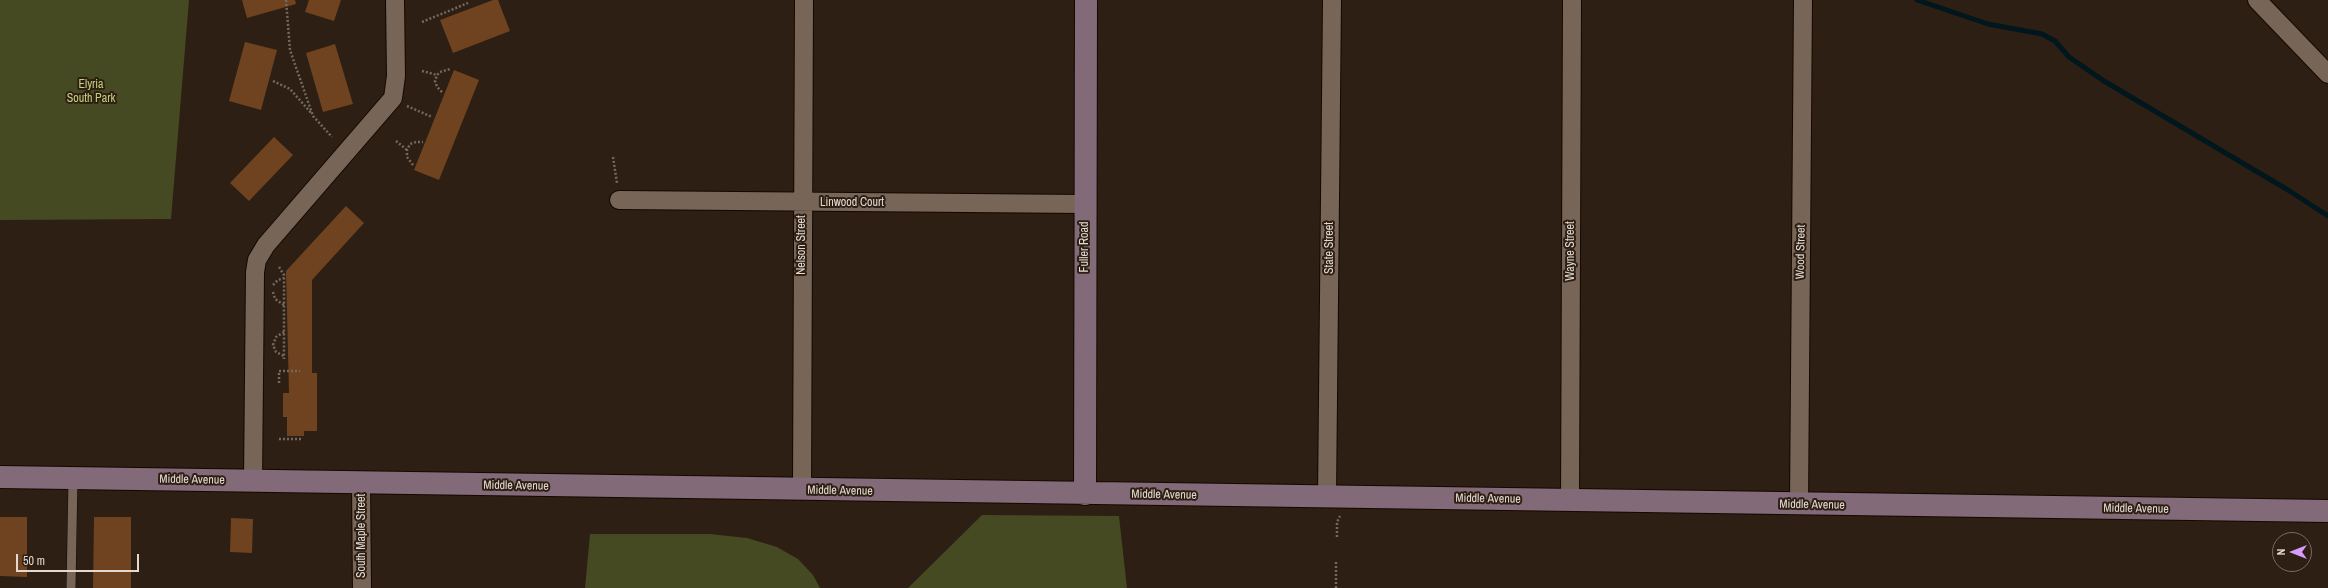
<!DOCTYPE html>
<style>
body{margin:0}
#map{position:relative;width:2328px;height:588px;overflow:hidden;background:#2d1f13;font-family:"Archivo Narrow",sans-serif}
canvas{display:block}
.north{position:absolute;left:2272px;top:532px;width:40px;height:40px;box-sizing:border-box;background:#2d1f13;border:1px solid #76695f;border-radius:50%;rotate:270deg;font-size:11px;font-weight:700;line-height:16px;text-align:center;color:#e3d9d1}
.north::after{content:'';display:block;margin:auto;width:14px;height:18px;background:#d79bf9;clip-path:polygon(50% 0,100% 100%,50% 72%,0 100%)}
.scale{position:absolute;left:16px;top:554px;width:123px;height:18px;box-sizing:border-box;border:2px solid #e3d9d1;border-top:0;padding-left:5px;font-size:12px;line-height:14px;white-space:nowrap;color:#e3d9d1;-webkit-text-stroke:3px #2d1f13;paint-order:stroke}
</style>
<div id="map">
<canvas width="2328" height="588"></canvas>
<div class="north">N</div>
<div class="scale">50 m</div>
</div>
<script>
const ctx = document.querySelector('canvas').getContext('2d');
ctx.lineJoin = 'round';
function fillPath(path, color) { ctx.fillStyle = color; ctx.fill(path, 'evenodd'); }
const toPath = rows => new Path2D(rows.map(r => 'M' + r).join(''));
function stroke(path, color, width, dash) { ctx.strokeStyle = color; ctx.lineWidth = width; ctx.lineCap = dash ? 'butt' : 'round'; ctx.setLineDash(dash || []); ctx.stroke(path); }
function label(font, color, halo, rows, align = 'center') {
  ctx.font = font + ' "Archivo Narrow",sans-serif'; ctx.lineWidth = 4; ctx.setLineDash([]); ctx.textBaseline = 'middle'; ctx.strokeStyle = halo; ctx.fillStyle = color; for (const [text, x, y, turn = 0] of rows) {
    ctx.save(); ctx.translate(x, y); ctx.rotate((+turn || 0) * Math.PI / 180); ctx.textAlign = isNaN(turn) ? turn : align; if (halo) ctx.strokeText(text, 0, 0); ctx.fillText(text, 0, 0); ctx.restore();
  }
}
fillPath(toPath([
 [0,0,189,0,171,219,0,220],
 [982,515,1119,516,1127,588,908,588],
 [590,534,710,534,747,538,777,547,798,559,813,575,820,588,585,588]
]), '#454a22');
stroke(toPath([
 [1917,0,1988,24,2042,34,2055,41,2069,57,2104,81,2288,190,2328,216]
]), '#01171d', 5);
fillPath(toPath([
 [242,0,295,0,296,4,247,18],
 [309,0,341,0,334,21,305,12],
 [493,0,498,0,510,31,453,53,440,20],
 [245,42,277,50,261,110,229,101],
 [335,44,353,104,323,112,306,53],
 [454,70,479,80,439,180,414,170],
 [274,137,293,155,249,201,230,183],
 [346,206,364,223,312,280,312,373,317,373,317,431,304,431,304,436,287,436,287,417,283,417,283,393,289,393,286,271],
 [0,517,27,517,27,577,0,576],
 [94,517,131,517,131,588,93,588],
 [231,518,253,519,252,553,230,552]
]), '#6f431f');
const lane = toPath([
 [71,588,73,478]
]);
const street = toPath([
 [2257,0,2328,74],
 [619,200,1085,204],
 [253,482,255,272,257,260,266,245,393,98,396,76,395,0],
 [361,483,362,588],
 [802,490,804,0],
 [1327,496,1332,0],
 [1570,501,1572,0],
 [1799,504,1803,0]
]);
const secondary = toPath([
 [0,477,2328,511],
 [1085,494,1086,0]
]);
stroke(lane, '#140801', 10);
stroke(street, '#140801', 20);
stroke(secondary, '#140801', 24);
stroke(toPath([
 [286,0,290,50,313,116,332,137],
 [422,22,468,3],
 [422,71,437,75],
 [273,81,290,89,312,114],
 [442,92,437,87,435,81,437,75,440,72,450,69],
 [407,106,432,117],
 [396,141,407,150],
 [613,157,617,183],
 [413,165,407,157,407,150,410,144,416,142,423,142],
 [279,267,284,275,284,359],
 [273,285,278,280,284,278],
 [273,292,275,299,284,305],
 [284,332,276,337,273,345,276,352,284,356],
 [279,383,279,371,300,371],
 [279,439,301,439],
 [1337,537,1337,522,1340,516],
 [1336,588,1336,562]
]), '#75685e', 2.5, [2, 2]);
stroke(lane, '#776658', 9);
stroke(street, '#776658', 18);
stroke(secondary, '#826a79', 22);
label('12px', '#c6d07b', '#2d1f13', [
 ["Elyria",91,85],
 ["South Park",91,99]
]);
label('12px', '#e3d9d1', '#2d1f13', [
 ["Linwood Court",852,203],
 ["Nelson Street",802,245,-90],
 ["Fuller Road",1085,247,-90],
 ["State Street",1330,248,-90],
 ["Wayne Street",1571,251,-90],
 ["Wood Street",1801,252,-89],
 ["Middle Avenue",192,480,1],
 ["Middle Avenue",516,486,1],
 ["Middle Avenue",840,491,1],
 ["Middle Avenue",1164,495,1],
 ["Middle Avenue",1488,499,1],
 ["Middle Avenue",1812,505,1],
 ["Middle Avenue",2136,509,1],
 ["South Maple Street",362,536,-90]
]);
</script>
